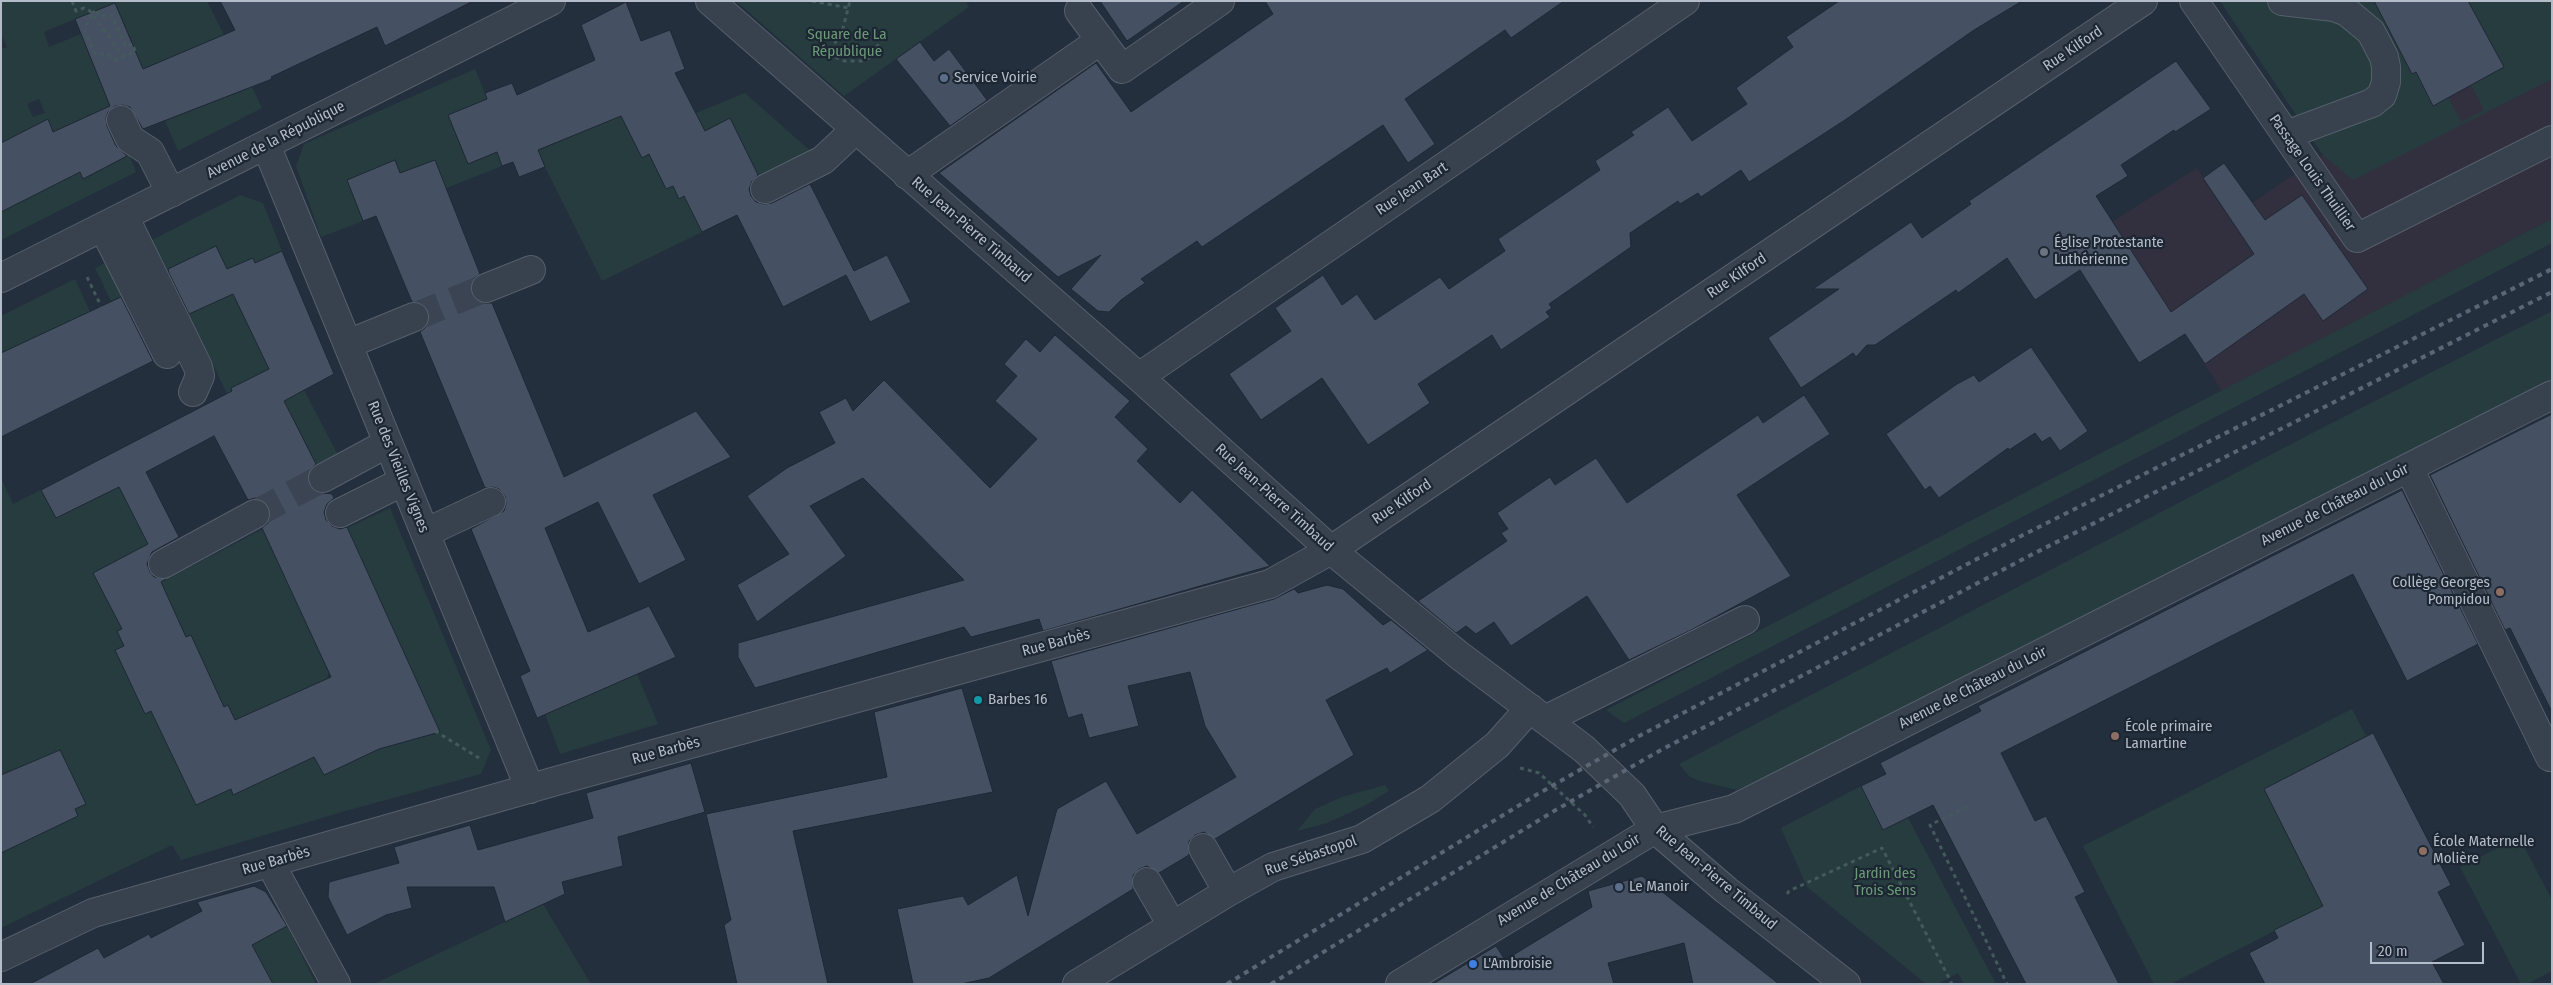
<!DOCTYPE html>
<meta charset="utf-8">
<style>
body{margin:0}
#map{position:relative;width:2553px;height:985px;overflow:hidden;background:#242f3e;font-family:"Fira Sans Condensed",sans-serif}
canvas{display:block}
.frame{position:absolute;inset:0;border:2px solid #b4bcc9;pointer-events:none}
.scale{position:absolute;left:2370px;top:942px;width:114px;height:22px;box-sizing:border-box;border:2px solid #b4bcc9;border-top:0;padding-left:6px;font-size:15px;line-height:18px;white-space:nowrap;color:#b4bcc9;-webkit-text-stroke:4px #1d2633;paint-order:stroke}
</style>
<div id="map">
<canvas width="2553" height="985"></canvas>
<div class="frame"></div>
<div class="scale">20 m</div>
</div>
<script>
const ctx = document.querySelector('canvas').getContext('2d');
ctx.lineJoin = 'round';
function fillPath(path, color) { ctx.fillStyle = color; ctx.fill(path, 'evenodd'); }
const toPath = rows => new Path2D(rows.map(r => 'M' + r).join(''));
function stroke(path, color, width, dash) { ctx.strokeStyle = color; ctx.lineWidth = width; ctx.lineCap = dash ? 'butt' : 'round'; ctx.setLineDash(dash || []); ctx.stroke(path); }
function label(font, color, halo, rows, align = 'center') {
  ctx.font = font + ' "Fira Sans Condensed",sans-serif'; ctx.lineWidth = 4.5; ctx.setLineDash([]); ctx.textBaseline = 'middle'; ctx.strokeStyle = halo; ctx.fillStyle = color; for (const [text, x, y, turn = 0] of rows) {
    ctx.save(); ctx.translate(x, y); ctx.rotate((+turn || 0) * Math.PI / 180); ctx.textAlign = isNaN(turn) ? turn : align; if (halo) ctx.strokeText(text, 0, 0); ctx.fillText(text, 0, 0); ctx.restore();
  }
}
fillPath(toPath([
 [2220,1,2552,1,2552,219,2222,391,2112,222,2197,168,2230,218,2323,155]
]), '#32303f');
fillPath(toPath([
 [1,1,207,1,224,35,143,69,116,4,97,11,114,60,95,68,110,106,63,127,83,179,129,155,136,172,1,240,1,201,7,209,53,186,31,143,1,143,1,49,7,47,1,34],
 [75,19,81,34,49,47,44,32],
 [39,99,45,113,33,117,27,104],
 [736,1,966,1,969,7,844,96],
 [2220,1,2378,1,2376,4,2412,73,2416,72,2448,97,2461,122,2484,110,2471,85,2504,67,2468,1,2552,1,2552,79,2353,180,2323,155],
 [475,69,487,99,448,115,468,164,500,151,499,157,502,166,439,191,411,169,400,173,395,160,347,180,363,221,321,237,296,166,304,144],
 [252,87,262,108,178,151,165,121],
 [745,93,815,155,760,180,730,118,704,131,696,113],
 [621,116,642,158,649,154,666,189,673,186,679,199,684,196,702,232,602,281,537,151],
 [240,195,263,203,282,251,255,263,253,258,227,269,216,246,168,269,189,314,289,268,254,338,269,369,304,390,339,457,318,468,284,401,248,380,231,388,232,391,227,394,200,337,195,339,148,242],
 [2552,219,2552,243,1624,723,1606,710],
 [114,259,137,307,127,312,120,297,111,301,95,268],
 [75,279,90,312,1,353,1,316],
 [2552,311,2552,381,1842,742,1737,790,1700,781,1690,777,1679,764,2318,430],
 [1,478,13,504,41,490,56,518,119,487,148,544,93,573,111,608,263,529,329,672,321,698,292,712,324,775,379,749,434,734,437,726,347,528,390,508,491,750,481,774,342,812,181,860,172,845,1,928],
 [637,674,658,724,560,754,545,714],
 [2352,709,2366,736,2264,789,2323,906,2171,984,2154,984,2083,846],
 [1385,785,1389,791,1364,806,1327,823,1297,831,1315,809,1342,797],
 [1861,786,1883,830,1908,818,1996,984,1964,984,1958,973,1938,984,1926,984,1807,887,1781,828],
 [2519,837,2552,900,2552,971,2527,984,2521,984,2460,867],
 [543,904,591,984,374,984],
 [287,926,316,984,255,984,252,945]
]), '#263c3f');
const building = toPath([
 [220,1,473,1,385,46,377,27,271,77,272,79,143,129,130,107,123,105,115,106,108,112,106,118,107,126,116,146,127,156,83,179,80,172,1,212,1,143,48,119,53,132,110,106,75,19,115,3,143,69,235,30,220,1],
 [1100,1,1184,1,1127,41,1100,1],
 [1265,1,1564,1,1511,38,1505,30,1405,99,1435,144,1408,163,1383,125,1202,247,1197,241,1141,279,1145,283,1121,300,1109,312,1098,311,1071,289,1101,255,1058,277,939,173,1096,63,1131,112,1273,14,1265,1],
 [1839,1,2022,1,1974,30,1845,120,1749,182,1741,170,1701,197,1698,193,1680,204,1678,201,1630,233,1631,247,1549,304,1552,308,1546,312,1550,317,1501,350,1492,335,1418,384,1430,403,1368,445,1322,378,1261,420,1229,374,1291,331,1275,308,1323,275,1342,305,1357,294,1375,320,1440,277,1449,289,1505,251,1498,239,1600,170,1595,161,1634,135,1631,132,1668,107,1692,141,1747,104,1736,88,1793,47,1786,37,1839,1],
 [2374,1,2468,1,2504,67,2433,106,2416,72,2412,74,2374,1],
 [626,2,641,41,670,30,685,69,675,73,705,131,730,118,758,175,752,181,749,189,751,196,756,202,764,204,772,203,810,184,854,271,887,255,911,302,870,322,846,275,783,307,737,215,702,232,684,196,679,199,673,186,666,189,649,154,642,158,621,116,538,150,545,167,519,177,513,162,502,166,497,152,468,164,448,115,487,99,485,93,512,83,517,95,595,60,581,25,626,2],
 [920,42,934,61,949,49,987,100,950,126,896,59,920,42],
 [2176,61,2211,109,2175,132,2174,130,2121,165,2128,176,2096,196,2171,312,2254,254,2203,178,2224,163,2265,220,2302,195,2368,289,2323,321,2304,294,2205,364,2185,334,2139,363,2080,270,2035,300,2007,258,1958,293,1956,290,1875,345,1867,345,1856,357,1853,353,1801,388,1768,338,1839,289,1813,289,1911,222,1922,238,1971,204,1969,201,2176,61],
 [395,160,400,173,435,160,480,274,473,279,471,285,472,294,476,300,483,303,492,303,564,477,696,411,731,457,653,495,686,560,639,584,598,502,545,528,588,632,649,606,676,657,537,718,520,676,530,671,471,529,504,511,506,504,505,496,499,489,493,487,485,488,420,332,426,327,429,320,428,311,423,304,412,302,376,216,363,221,347,180,395,160],
 [216,246,227,269,253,258,255,263,282,251,334,374,284,401,316,464,310,470,307,477,309,485,315,492,332,494,334,498,327,504,324,512,326,520,332,526,340,529,347,527,440,732,379,749,324,775,314,757,233,795,231,789,196,805,151,711,145,714,115,650,124,646,117,631,122,629,93,573,148,544,119,487,56,518,41,490,232,391,231,388,269,369,233,294,189,314,169,273,168,269,216,246],
 [214,436,248,500,255,498,263,500,269,507,271,514,269,522,262,528,331,677,235,720,228,705,224,707,191,635,186,637,161,582,166,579,154,577,150,572,147,564,152,552,179,537,146,472,214,436],
 [121,297,153,361,1,437,1,353,121,297],
 [1055,335,1130,401,1115,417,1148,449,1137,461,1180,503,1192,490,1270,566,1043,631,1039,619,971,637,964,627,755,688,738,657,738,643,964,580,863,478,810,506,846,556,757,622,737,585,789,554,747,496,787,468,835,443,819,412,846,398,853,411,884,380,990,488,1037,439,995,401,1017,376,1004,364,1026,339,1040,352,1055,335],
 [2031,347,2088,431,2060,451,2050,437,2042,442,2035,433,2009,450,2008,448,1939,498,1930,486,1925,490,1886,434,1957,384,1974,375,1979,382,2031,347],
 [1804,395,1830,434,1737,495,1791,576,1691,630,1629,660,1587,596,1511,646,1494,622,1476,634,1466,626,1456,633,1418,601,1507,541,1501,533,1508,529,1497,513,1550,477,1555,485,1596,458,1627,503,1758,415,1763,423,1804,395],
 [2552,414,2552,712,2510,628,2505,630,2430,475,2552,414],
 [2402,490,2478,644,2407,681,2353,574,2001,753,2035,821,2046,816,2085,892,2075,897,2119,984,2026,984,1933,805,1883,830,1861,786,1886,774,1880,763,1981,711,1978,706,2402,490],
 [1327,585,1343,589,1383,625,1391,620,1428,650,1390,673,1387,668,1326,700,1354,755,1215,839,1204,832,1195,835,1189,841,1189,855,1159,873,1147,866,1139,869,1133,875,1133,889,989,978,961,984,913,984,897,909,963,896,968,905,1017,875,1028,916,1057,809,1106,781,1137,834,1236,777,1205,726,1190,672,1128,686,1139,726,1089,738,1082,714,1068,718,1051,661,1274,599,1294,589,1298,593,1327,585],
 [962,688,993,792,793,831,828,984,737,984,724,925,731,920,706,814,887,777,874,712,962,688],
 [2373,733,2451,885,2438,892,2465,945,2432,962,2444,984,2265,984,2249,953,2278,938,2274,930,2323,906,2264,789,2373,733],
 [60,750,86,804,75,809,78,816,1,853,1,775,60,750],
 [691,763,705,812,618,837,623,866,562,882,565,894,505,922,494,887,407,887,412,908,386,915,347,935,328,897,329,882,399,863,394,847,470,825,478,850,593,818,586,793,691,763],
 [1642,876,1779,984,1693,984,1684,943,1608,963,1614,984,1433,984,1496,946,1505,960,1592,907,1588,891,1642,876],
 [254,886,266,892,287,926,252,945,273,984,30,984,98,948,104,958,149,934,151,938,202,911,197,902,254,886]
]);
fillPath(building, '#455162');
stroke(building, '#1f2835', 1);
stroke(toPath([
 [414,317,486,288],
 [255,514,323,478]
]), '#3a4453', 28, [28, 14]);
const minor = toPath([
 [710,1,1139,377,1331,550,1460,656,1584,749,1632,795,1655,829,1726,890,1846,984],
 [2194,1,2357,238,2552,140],
 [2282,1,2334,7,2347,12,2371,32,2384,57,2386,67,2386,82,2382,95,2372,103,2286,135],
 [1079,11,1122,69,1220,1],
 [121,120,130,139,150,152,171,193],
 [266,145,530,789],
 [907,175,1101,40],
 [765,189,823,160,856,129],
 [124,216,198,367,200,376,193,392],
 [103,227,167,354],
 [1,278,551,1],
 [486,288,531,270],
 [348,344,414,317],
 [1139,377,1685,1],
 [2409,468,2550,757,2552,756],
 [323,478,388,443],
 [340,513,404,481],
 [425,533,491,502],
 [163,564,255,514],
 [1545,720,1745,620],
 [1203,848,1228,892],
 [270,863,336,984],
 [1147,882,1172,925],
 [1,957,93,913,556,781,1270,584,1331,550,2143,1],
 [1077,984,1228,892,1273,867,1362,839,1430,799,1497,745,1530,708],
 [1400,984,1655,829,1734,809,2552,395]
]);
stroke(minor, '#565f6c', 30);
stroke(toPath([
 [72,1,76,11,84,8,90,11,123,56],
 [812,1,849,8],
 [97,11,99,16,112,15,126,47,133,44,135,52,114,60,108,54,97,54,94,52,84,28,91,18,89,14,97,11],
 [828,54,844,61,862,61,871,57,881,40],
 [826,57,842,32,850,1],
 [87,277,101,306],
 [435,731,479,758],
 [1520,768,1539,773,1585,815,1593,827],
 [1967,807,1930,825,2007,984],
 [1787,894,1789,891,1882,848,1952,984]
]), '#44595c', 3, [4, 4]);
stroke(minor, '#38414e', 28);
stroke(toPath([
 [1227,984,1536,795,1641,735,2019,537,2552,269],
 [1271,984,1554,811,1661,750,2029,556,2552,292]
]), '#5a6575', 4, [5, 5]);
for (const [x, y, r, color] of [
 [944,78,5,"#5c6f8a"],
 [2044,252,5,"#6b7280"],
 [2500,592,5,"#8d6e63"],
 [978,700,5,"#0f9aa8"],
 [2115,736,5,"#8d6e63"],
 [2423,851,5,"#8d6e63"],
 [1619,887,5,"#5c6f8a"],
 [1473,964,5,"#3f7fe0"]
]) { const dot = new Path2D(); dot.arc(x, y, r, 0, 2 * Math.PI); ctx.fillStyle = color; ctx.fill(dot); stroke(dot, '#1d2633', 2); }
label('15px', '#6b9a76', '#1d2633', [
 ["Square de La",847,35],
 ["République",847,52],
 ["Jardin des",1885,874],
 ["Trois Sens",1885,891]
]);
label('15px', '#b4bcc9', '#1d2633', [
 ["Rue Kilford",2073,49,-34],
 ["Avenue de la République",276,140,-27],
 ["Passage Louis Thuillier",2312,173,55],
 ["Rue Jean Bart",1412,189,-34],
 ["Rue Jean-Pierre Timbaud",971,230,41],
 ["Rue Kilford",1737,276,-34],
 ["Rue des Vieilles Vignes",398,467,68],
 ["Rue Jean-Pierre Timbaud",1274,498,42],
 ["Rue Kilford",1402,502,-34],
 ["Avenue de Château du Loir",2335,505,-27],
 ["Rue Barbès",1056,643,-15],
 ["Avenue de Château du Loir",1973,688,-27],
 ["Rue Barbès",666,751,-15],
 ["Rue Sébastopol",1311,856,-19],
 ["Rue Barbès",276,861,-16],
 ["Rue Jean-Pierre Timbaud",1716,878,40],
 ["Avenue de Château du Loir",1569,880,-31]
]);
label('15px', '#b4bcc9', '#1d2633', [
 ["Service Voirie",954,78],
 ["Église Protestante",2054,243],
 ["Luthérienne",2054,260],
 ["Collège Georges",2490,583,"right"],
 ["Pompidou",2490,600,"right"],
 ["Barbes 16",988,700],
 ["École primaire",2125,727],
 ["Lamartine",2125,744],
 ["École Maternelle",2433,842],
 ["Molière",2433,859],
 ["Le Manoir",1629,887],
 ["L'Ambroisie",1483,964]
], 'left');
</script>
